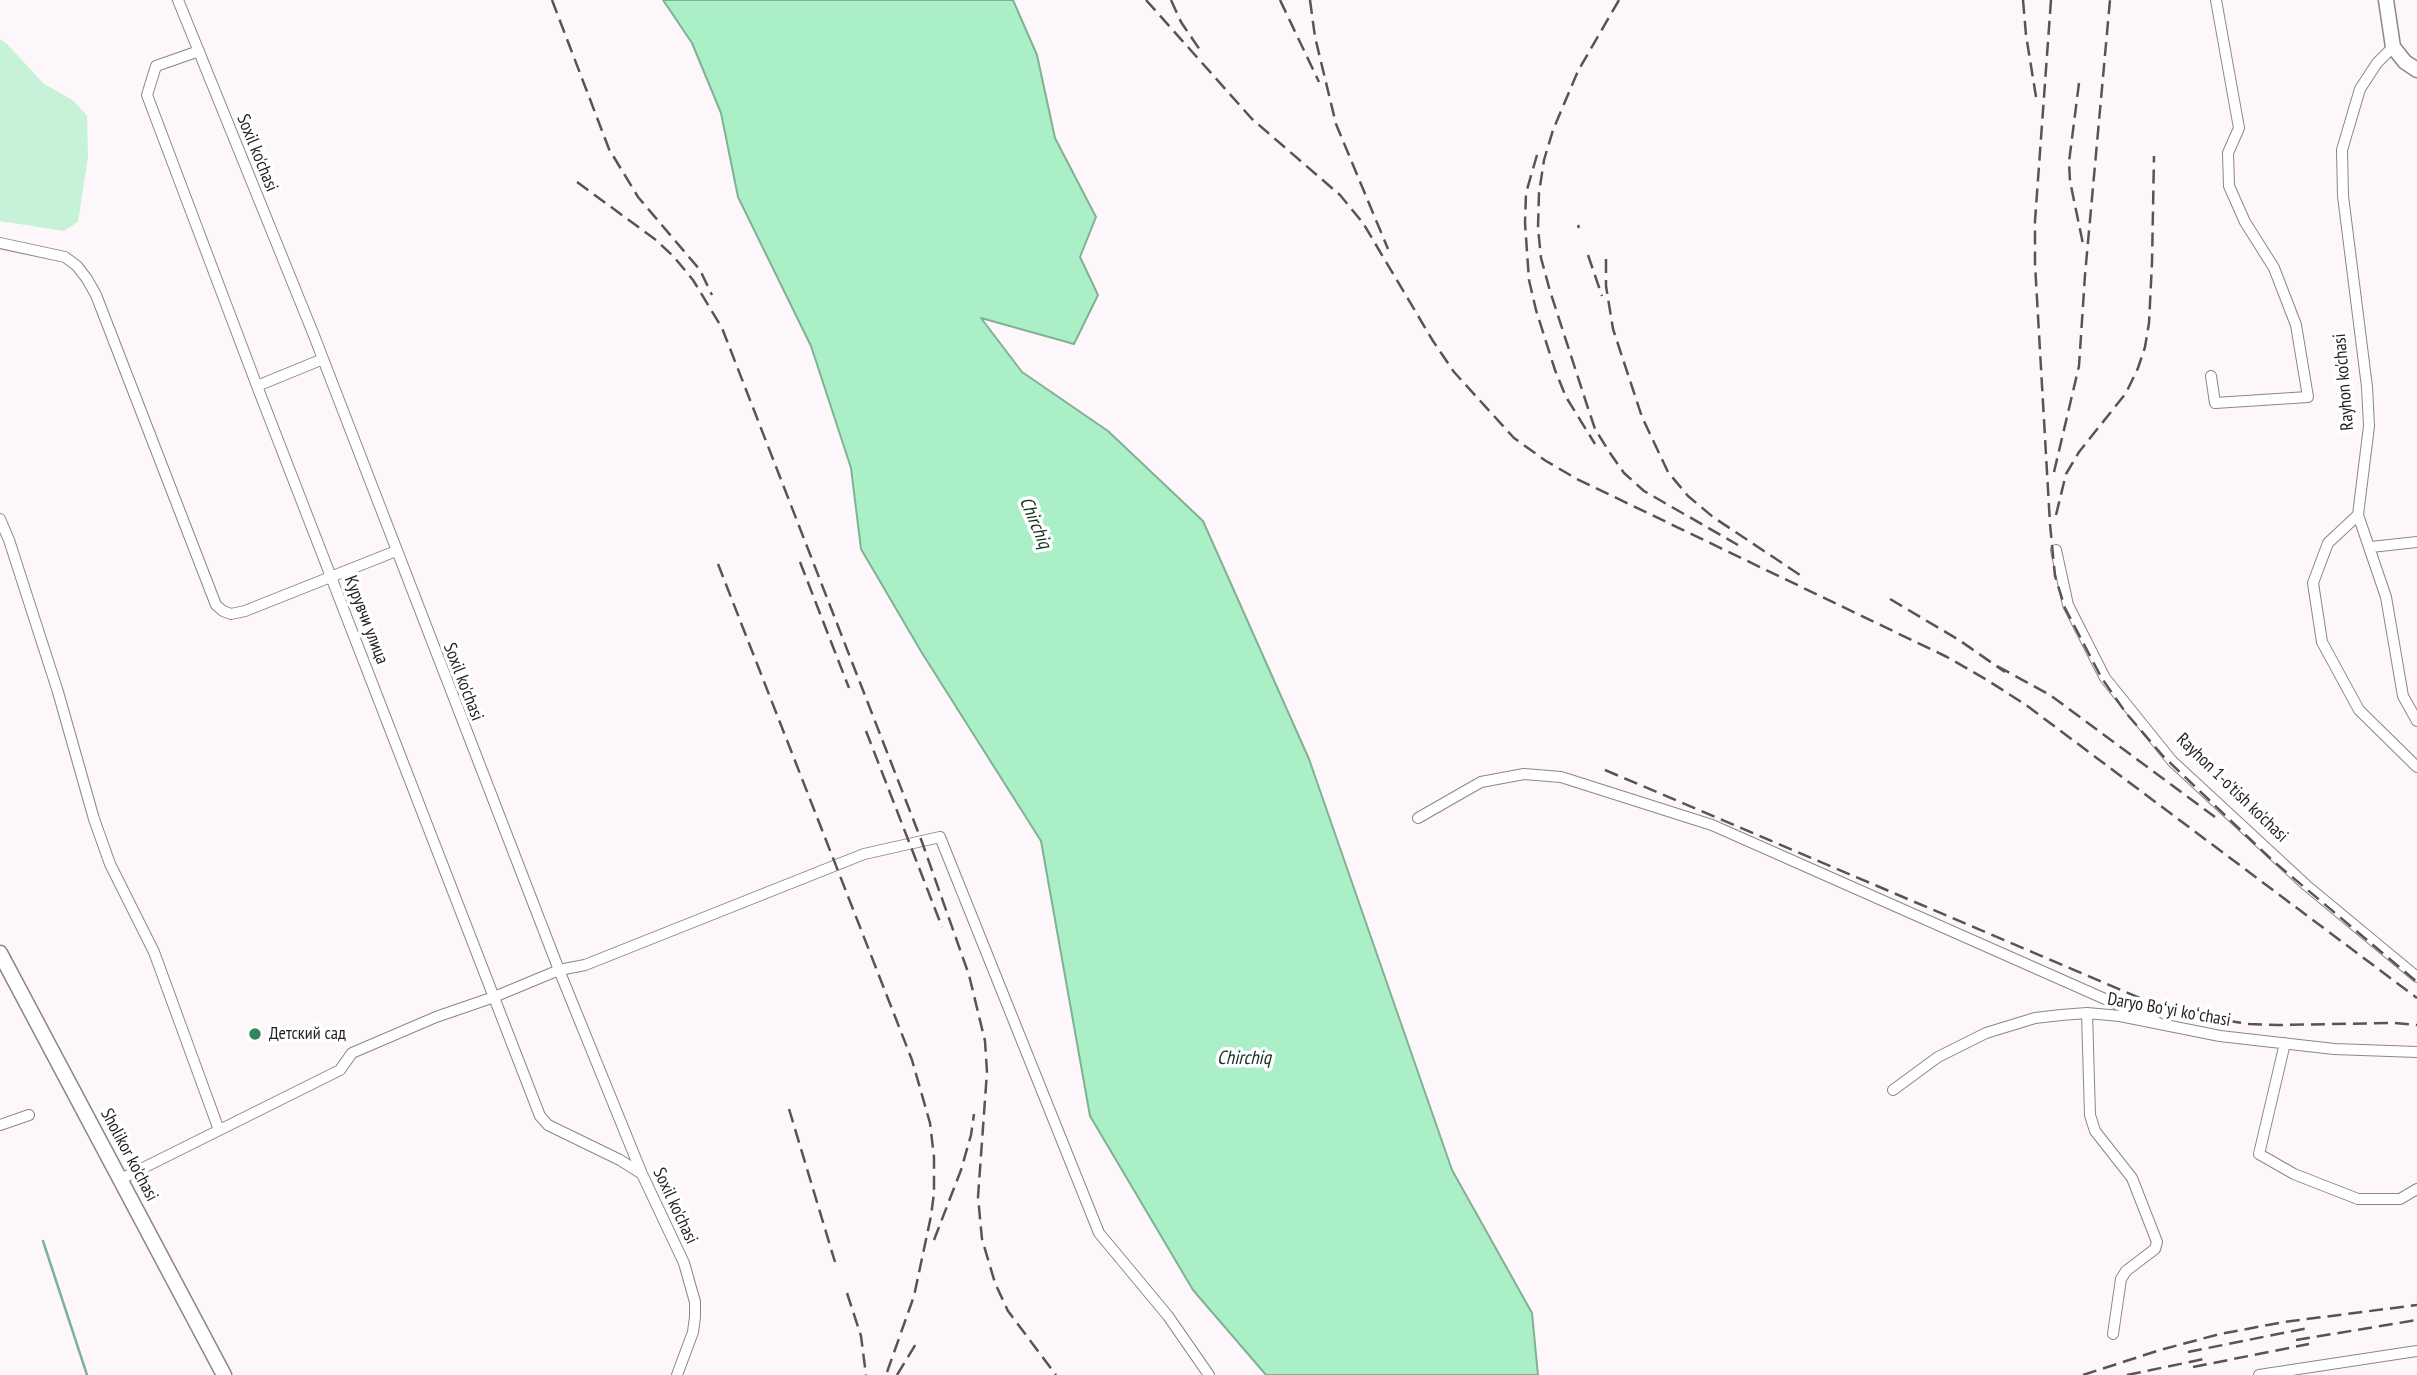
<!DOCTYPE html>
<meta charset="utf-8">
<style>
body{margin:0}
canvas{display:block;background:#fdf7fb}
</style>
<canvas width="2417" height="1375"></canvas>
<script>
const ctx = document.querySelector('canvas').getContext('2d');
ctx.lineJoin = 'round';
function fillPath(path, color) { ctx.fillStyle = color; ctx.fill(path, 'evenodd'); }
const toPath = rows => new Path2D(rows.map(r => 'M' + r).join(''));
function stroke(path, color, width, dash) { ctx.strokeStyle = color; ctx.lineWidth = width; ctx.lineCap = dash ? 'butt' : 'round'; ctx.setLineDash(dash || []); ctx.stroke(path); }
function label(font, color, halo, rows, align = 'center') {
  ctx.font = font + ' "PT Sans Narrow",sans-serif'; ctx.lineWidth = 7; ctx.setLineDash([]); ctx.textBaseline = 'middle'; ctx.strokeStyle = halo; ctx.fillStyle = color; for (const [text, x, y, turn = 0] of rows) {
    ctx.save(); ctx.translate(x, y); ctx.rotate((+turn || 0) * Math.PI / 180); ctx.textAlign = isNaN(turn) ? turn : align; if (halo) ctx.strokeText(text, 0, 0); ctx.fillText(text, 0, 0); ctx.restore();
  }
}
fillPath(toPath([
 [0,39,7,44,43,83,74,101,87,116,88,157,78,222,64,231,0,221]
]), '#c6f3d7');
const water = toPath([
 [663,0,1013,0,1037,55,1055,138,1096,217,1080,257,1098,295,1074,344,981,318,1022,372,1108,431,1203,521,1309,759,1452,1170,1532,1313,1538,1375,1266,1375,1193,1290,1090,1116,1041,841,922,653,861,549,851,468,811,346,738,197,721,113,692,43,663,0]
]);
fillPath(water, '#aaefc5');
stroke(water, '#81b194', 2);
stroke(toPath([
 [43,1241,87,1375]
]), '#81b194', 2.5);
const street = toPath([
 [178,0,313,333,559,970,642,1174,684,1263,695,1302,695,1317,693,1332,677,1375],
 [2393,47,2377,63,2360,89,2342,150,2343,196,2367,387,2369,426,2358,515,2328,543,2313,583,2322,642,2359,710,2417,767],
 [199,51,156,66,147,95,257,386,540,1116,548,1125,620,1160,642,1174],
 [0,243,65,257,77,266,87,279,96,295,216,605,223,611,231,614,245,611,396,551],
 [2211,376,2215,403,2308,397,2296,325,2274,268,2245,222,2229,186,2228,153,2239,128,2216,0],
 [257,386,323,359],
 [2358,515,2386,597,2403,696,2417,721],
 [0,519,9,540,58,692,94,819,110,864,154,952,219,1130],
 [2371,547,2417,542],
 [2056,550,2068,605,2105,678,2172,761,2306,885,2417,977],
 [1418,818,1481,782,1524,774,1561,777,1712,825,2157,1022],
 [2087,1013,2090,1115,2095,1131,2132,1178,2157,1242,2155,1249,2126,1271,2121,1279,2113,1334],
 [2285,1043,2259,1154,2294,1174,2358,1199,2400,1199,2417,1189],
 [1893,1090,1938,1057,1986,1033,2035,1018,2061,1015,2087,1013,2120,1016,2220,1036,2334,1049,2417,1052],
 [0,1125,29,1115],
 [121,1179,340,1070,352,1053,436,1017,494,997,559,970,585,965,864,854,940,837,1099,1233,1168,1316,1209,1375],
 [2259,1375,2417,1351]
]);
const secondary = toPath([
 [2386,0,2393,47,2405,62,2417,70],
 [0,953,224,1375]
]);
stroke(street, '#8c868a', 12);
stroke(secondary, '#8c868a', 17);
stroke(street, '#fff', 10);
stroke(secondary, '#fff', 14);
stroke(toPath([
 [552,0,609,149,638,197,700,270,712,295],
 [1146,0,1252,119,1340,195,1363,223,1433,341,1454,372,1514,438,1546,461,1577,479,1947,657,1987,680,2026,705,2417,998],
 [1171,0,1181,22,1200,50],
 [1280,0,1319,82],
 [1310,0,1315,37,1336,124,1388,249],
 [1619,0,1578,71,1553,130,1544,160,1539,193,1538,228,1541,258,1550,291,1586,402,1595,429,1610,453,1624,473,1644,491,1738,545],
 [2023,0,2026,35,2037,103],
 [2051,0,2035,221,2035,264,2050,524,2055,576,2065,608,2101,677,2126,713,2163,756,2272,860,2417,982],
 [2079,83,2069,162,2070,181,2083,244],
 [1537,155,1526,193,1525,223,1529,280,1536,310,1555,370,1566,397,1595,444],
 [577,182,656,240,674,257,693,280,722,328,922,842,969,975,985,1041,987,1072,978,1197,982,1239,995,1283,1008,1311,1056,1375],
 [1578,225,1579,228],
 [1588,255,1602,296],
 [1606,259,1606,286,1613,329,1642,417,1668,472,1688,496,1713,517,1803,577],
 [2054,472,2079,366,2085,275,2110,0],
 [2056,515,2066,474,2079,452,2126,393,2138,368,2145,347,2149,323,2152,263,2154,156],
 [800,562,849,688],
 [718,564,912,1060,930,1123,934,1157,934,1193,931,1216,914,1296,886,1375],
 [1890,599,1959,640,2005,672],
 [1997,666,2050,695,2215,817],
 [866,731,942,927],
 [1605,770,2140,998,2195,1016,2249,1024,2278,1025,2394,1023,2417,1025],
 [789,1109,835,1262],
 [934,1240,961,1170,971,1135,974,1114],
 [847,1293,861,1336,866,1375],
 [2296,1340,2417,1320],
 [2188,1352,2308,1328],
 [2193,1367,2309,1344],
 [897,1375,917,1342],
 [2083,1375,2160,1350,2220,1334,2284,1322,2417,1305],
 [2127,1375,2204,1359]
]), '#575456', 2.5, [14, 7]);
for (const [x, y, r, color] of [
 [255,1034,7,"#31875a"]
]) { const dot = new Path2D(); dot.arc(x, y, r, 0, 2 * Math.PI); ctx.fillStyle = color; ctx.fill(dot); stroke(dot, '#fff', 2.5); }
label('18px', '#211f21', '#fff', [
 ["Soxil ko'chasi",257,153,68],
 ["Rayhon ko'chasi",2344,382,-95],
 ["Курувчи улица",366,620,69],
 ["Soxil ko'chasi",463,682,69],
 ["Rayhon 1-o'tish ko'chasi",2232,788,44],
 ["Daryo Boʻyi koʻchasi",2169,1010,10],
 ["Sholikor ko'chasi",129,1155,62],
 ["Soxil ko'chasi",675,1206,65]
]);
label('18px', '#211f21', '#fff', [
 ["Детский сад",269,1034]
], 'left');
label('italic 19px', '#123020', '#fff', [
 ["Chirchiq",1035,523,67],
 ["Chirchiq",1244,1059]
]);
</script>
